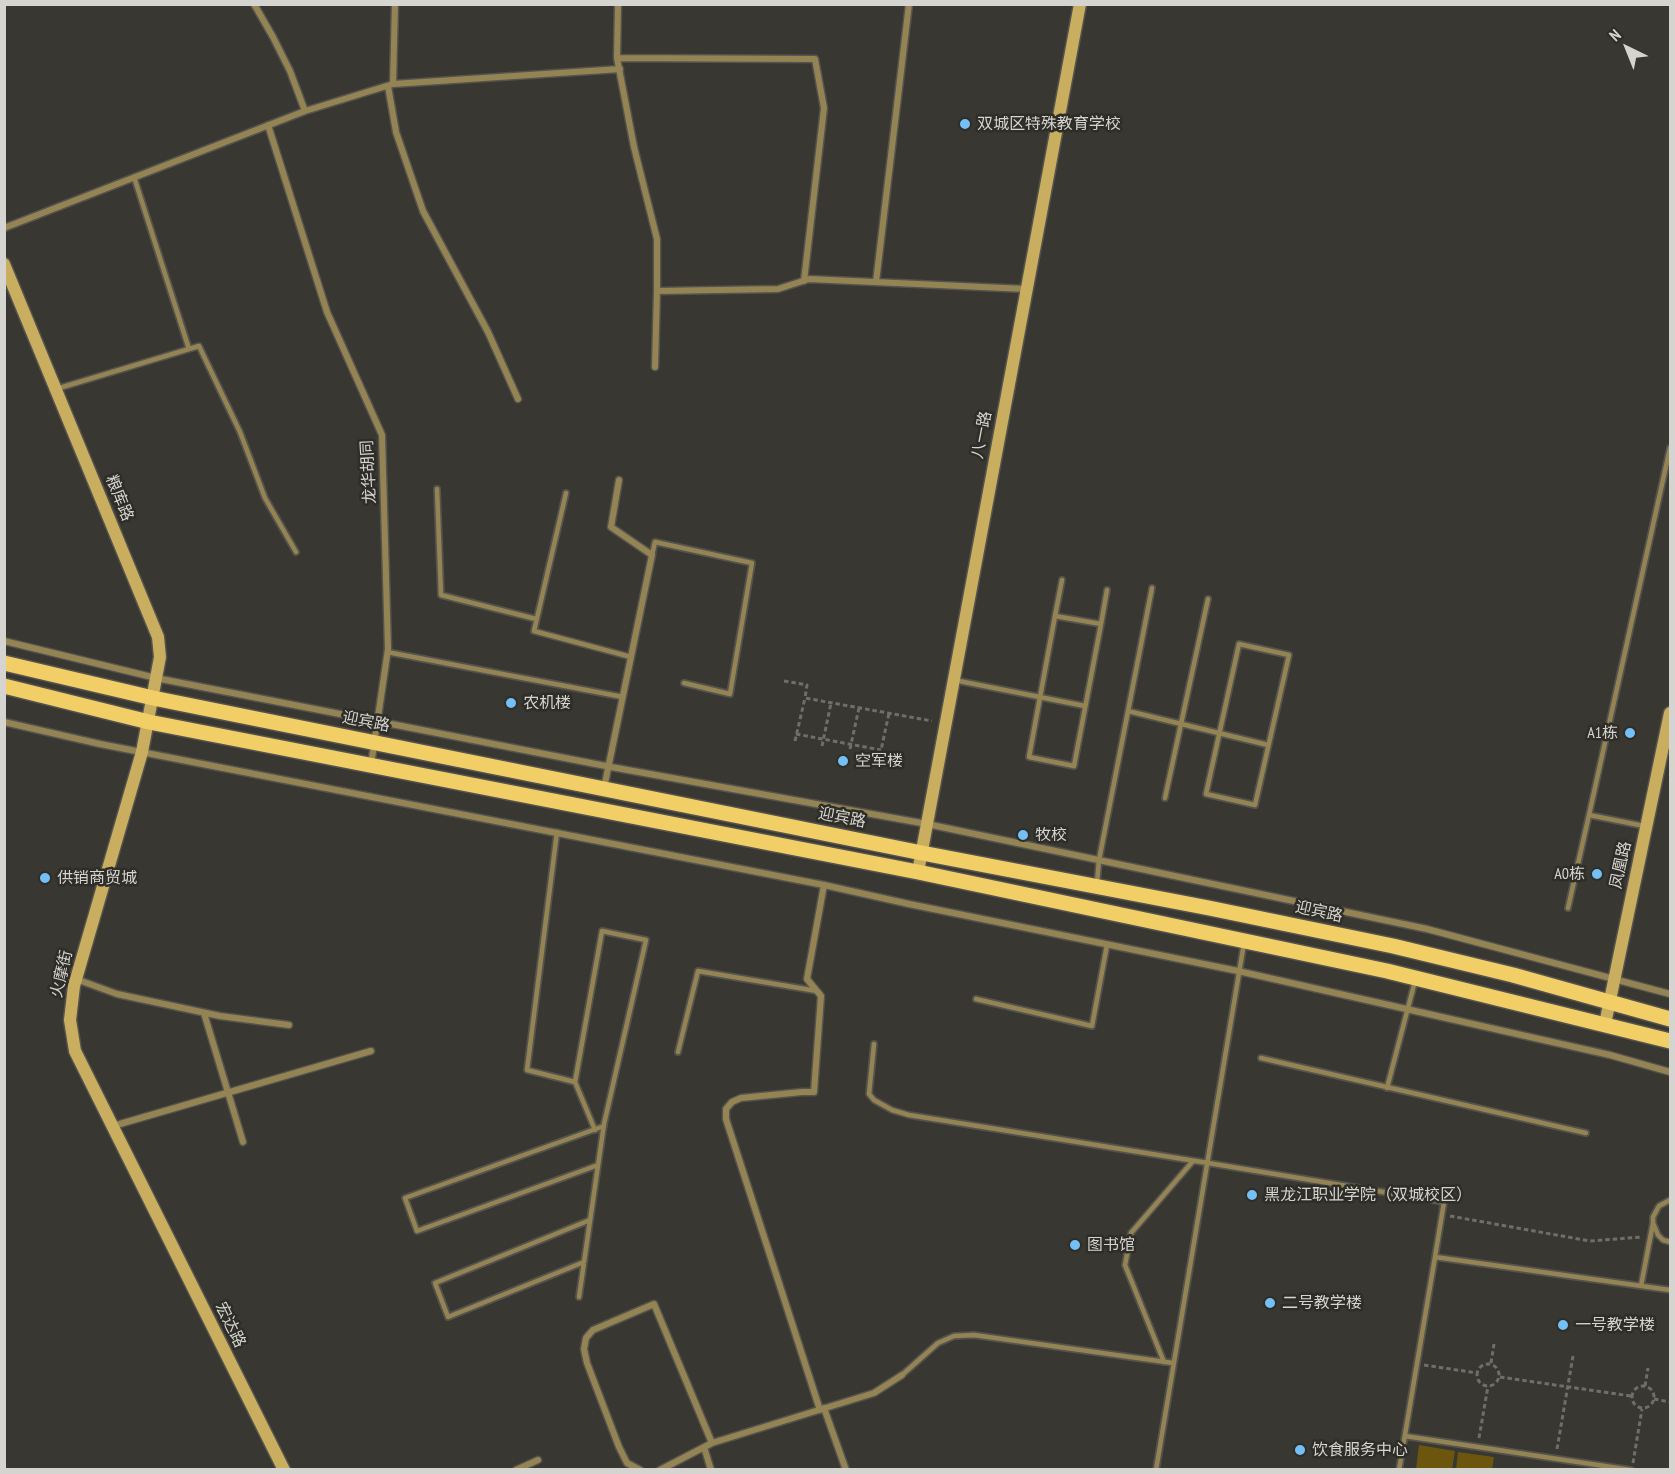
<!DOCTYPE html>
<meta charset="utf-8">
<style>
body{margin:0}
#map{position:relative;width:1675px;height:1474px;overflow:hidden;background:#393731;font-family:"PT Sans Narrow",sans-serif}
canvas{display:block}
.frame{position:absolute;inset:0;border:6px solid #d5d4d0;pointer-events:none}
.north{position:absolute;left:1597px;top:18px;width:60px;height:60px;-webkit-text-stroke:4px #2f2d27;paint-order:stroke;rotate:317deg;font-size:16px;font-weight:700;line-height:24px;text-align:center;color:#d5d4d0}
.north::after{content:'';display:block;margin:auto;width:21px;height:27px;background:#d5d4d0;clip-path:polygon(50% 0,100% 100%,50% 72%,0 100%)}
</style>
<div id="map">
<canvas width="1675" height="1474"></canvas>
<div class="frame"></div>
<div class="north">N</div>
</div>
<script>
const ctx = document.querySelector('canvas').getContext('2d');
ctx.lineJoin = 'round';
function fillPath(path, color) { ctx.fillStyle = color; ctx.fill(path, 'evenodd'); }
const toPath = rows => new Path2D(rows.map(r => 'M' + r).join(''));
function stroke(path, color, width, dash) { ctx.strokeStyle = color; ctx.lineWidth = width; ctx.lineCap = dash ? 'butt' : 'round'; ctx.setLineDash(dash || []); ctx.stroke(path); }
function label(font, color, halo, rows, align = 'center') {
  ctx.font = font + ' "PT Sans Narrow","Noto Sans SC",sans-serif'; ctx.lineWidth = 5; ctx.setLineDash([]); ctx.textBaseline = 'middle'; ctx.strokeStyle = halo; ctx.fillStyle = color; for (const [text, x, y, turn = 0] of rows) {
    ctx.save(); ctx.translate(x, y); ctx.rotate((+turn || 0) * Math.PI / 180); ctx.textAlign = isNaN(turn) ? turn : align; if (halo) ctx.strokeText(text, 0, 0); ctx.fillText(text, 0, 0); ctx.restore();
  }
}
fillPath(toPath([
 [1419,1445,1455,1451,1452,1469,1416,1469],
 [1458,1452,1494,1457,1492,1469,1456,1469]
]), '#6c560e');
const lane = toPath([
 [134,177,189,349],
 [56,389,199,346,240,432,265,498,296,552],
 [437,489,441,595,536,619],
 [566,493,534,631,631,657],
 [652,555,655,542,752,563,730,694,684,683],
 [1055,616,1101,624,1074,766,1029,757,1055,616],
 [1055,616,1062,580],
 [1101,624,1107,590],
 [1239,644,1289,655,1255,805,1206,794,1239,644],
 [387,652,623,697],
 [954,680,1085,706],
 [1128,711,1268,745],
 [1165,798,1208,599],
 [1589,815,1670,448],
 [557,832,527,1070,575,1082,602,931,646,940,604,1124,579,1297],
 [1097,883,1099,860,1152,588],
 [1568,908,1589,815,1644,826],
 [976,999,1092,1026,1107,945],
 [874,1044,869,1094,874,1100,892,1110,909,1115,1208,1163,1444,1202,1435,1257],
 [678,1052,698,971,817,991],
 [1261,1058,1586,1133],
 [575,1082,595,1130],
 [1387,1088,1415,981],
 [598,1165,417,1231,405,1198,604,1126],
 [1670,1200,1659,1206,1653,1217,1653,1223,1658,1235,1663,1240,1670,1242],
 [584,1262,448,1317,435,1283,590,1220],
 [1641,1286,1653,1223],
 [1164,1362,1125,1265,1131,1233,1193,1161],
 [902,1375,938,1343,954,1336,974,1335,1173,1363],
 [1405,1436,1631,1470],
 [1156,1470,1244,943],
 [1399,1470,1435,1257,1670,1290]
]);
const street = toPath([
 [254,4,273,37,290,71,305,111],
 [618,4,617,58,634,147,657,239,657,291,655,367],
 [617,58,815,59,824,108,804,281],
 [393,84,395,4],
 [388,86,396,132,423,211,488,332,518,399],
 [268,125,327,312,382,435,388,649,371,765],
 [4,228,305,111,393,84,620,69],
 [876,282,909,4],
 [657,291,778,289,809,279,1026,289],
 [4,641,156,678,611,767,927,824,1427,929,1670,994],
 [4,722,100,744,824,885,909,904,1238,971,1610,1055,1670,1072],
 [604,788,652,555,611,527,619,480],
 [76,979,117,994,220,1016,289,1025],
 [204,1013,243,1142],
 [113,1126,371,1051],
 [824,1408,846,1470],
 [820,1410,726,1119,726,1109,732,1102,741,1098,802,1092,814,1092,821,996,807,979,824,885],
 [704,1447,711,1470],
 [516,1470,538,1460],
 [640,1470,627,1463,619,1447,587,1363,584,1349,586,1338,593,1330,654,1304,712,1443],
 [660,1470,712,1443,874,1393,902,1375]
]);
const secondary = toPath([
 [4,264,158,637,160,657,142,752,74,986,70,1020,75,1051,284,1470],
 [918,872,1080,4],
 [1605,1024,1670,713]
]);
const primary = toPath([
 [4,663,153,698,922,853,1209,908,1393,946,1513,975,1670,1019],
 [4,686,149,722,918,872,1387,971,1670,1041]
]);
stroke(lane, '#55534e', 8);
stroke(street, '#55534e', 9);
stroke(secondary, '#55534e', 15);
stroke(primary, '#55534e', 18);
stroke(toPath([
 [784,681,807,685,805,698,932,721],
 [796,734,881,750],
 [795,741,805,698],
 [822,746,831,703],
 [850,749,859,708],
 [880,755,889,713],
 [1450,1216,1590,1241,1642,1237],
 [1491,1363,1494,1344],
 '1477 1375a11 11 0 1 1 22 0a11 11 0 1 1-22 0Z',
 [1424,1365,1477,1373],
 [1500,1377,1631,1396],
 '1632 1397a11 11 0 1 1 22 0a11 11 0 1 1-22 0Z',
 [1645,1386,1648,1368],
 [1654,1399,1670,1402],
 [1479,1438,1488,1386],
 [1557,1449,1573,1356],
 [1633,1463,1642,1409]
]), '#706e69', 3, [4.5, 3]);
stroke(lane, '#948454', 4.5);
stroke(street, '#948454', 6);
stroke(secondary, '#c9ae5f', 12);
stroke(primary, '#f2cf66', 15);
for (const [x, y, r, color] of [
 [965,124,6,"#74c0f6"],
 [511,703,6,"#74c0f6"],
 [1630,733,6,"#74c0f6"],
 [843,761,6,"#74c0f6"],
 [1023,835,6,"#74c0f6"],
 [1597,874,6,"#74c0f6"],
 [45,878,6,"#74c0f6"],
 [1252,1195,6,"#74c0f6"],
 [1075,1245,6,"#74c0f6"],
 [1270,1303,6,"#74c0f6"],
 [1563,1325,6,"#74c0f6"],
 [1300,1450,6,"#74c0f6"]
]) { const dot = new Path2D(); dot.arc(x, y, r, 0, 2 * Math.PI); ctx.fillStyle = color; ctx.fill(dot); stroke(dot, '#2f2d27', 2); }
label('16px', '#d5d4d0', '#2f2d27', [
 ["双城区特殊教育学校",977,124],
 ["农机楼",523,703],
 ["A1栋",1618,733,"right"],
 ["空军楼",855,761],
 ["牧校",1035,835],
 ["A0栋",1585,874,"right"],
 ["供销商贸城",57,878],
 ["黑龙江职业学院（双城校区）",1264,1195],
 ["图书馆",1087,1245],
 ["二号教学楼",1282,1303],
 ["一号教学楼",1575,1325],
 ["饮食服务中心",1312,1450]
], 'left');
label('16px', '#d5d4d0', '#2f2d27', [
 ["八一路",982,435,-79],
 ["龙华胡同",369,472,-93],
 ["粮库路",119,498,68],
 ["迎宾路",366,722,11],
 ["迎宾路",842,818,11],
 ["凤凰路",1621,865,-78],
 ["迎宾路",1319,912,12],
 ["火摩街",62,974,-77],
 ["宏达路",230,1325,64]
]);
</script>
